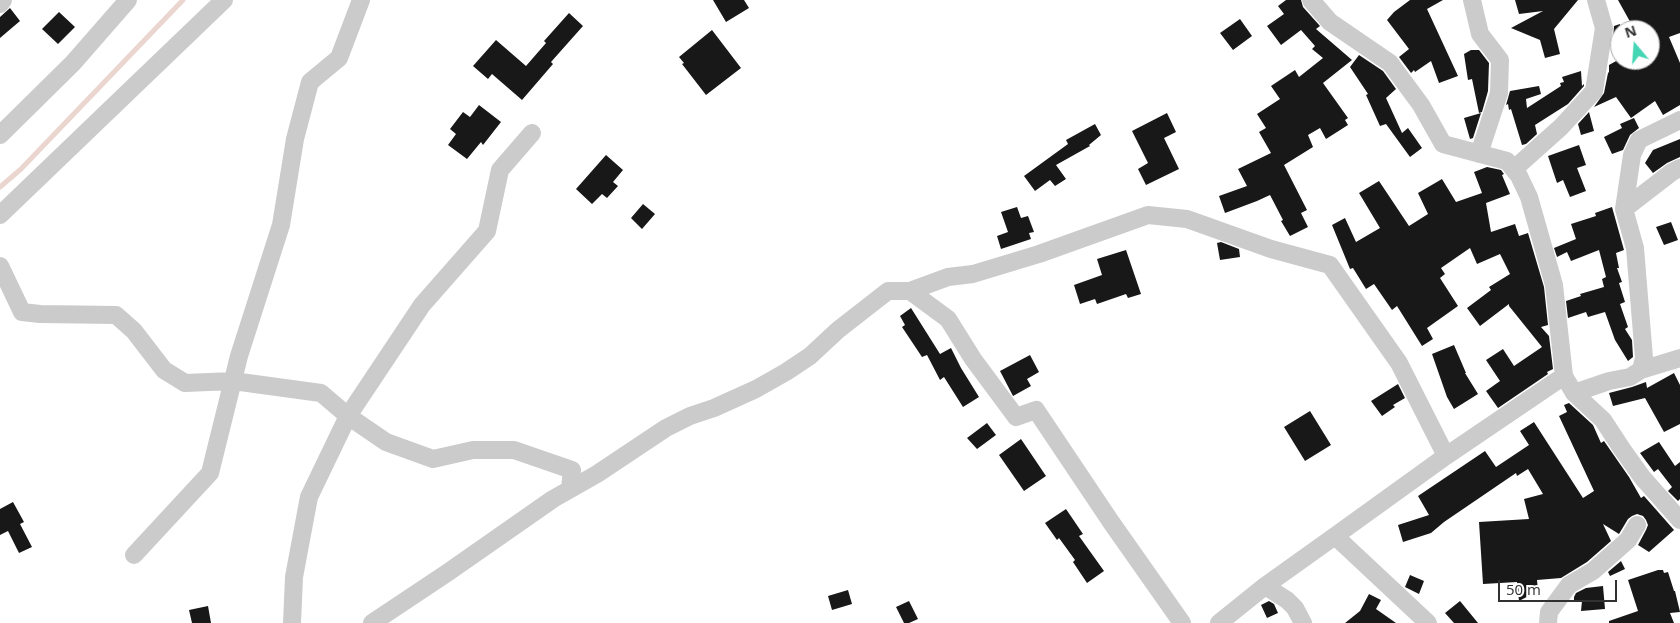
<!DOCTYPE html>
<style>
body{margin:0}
#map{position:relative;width:1680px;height:623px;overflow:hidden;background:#fff;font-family:"Open Sans",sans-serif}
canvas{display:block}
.north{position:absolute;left:1610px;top:20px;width:50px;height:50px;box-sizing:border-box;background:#fff;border:1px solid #adadad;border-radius:50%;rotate:342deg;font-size:14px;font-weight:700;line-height:20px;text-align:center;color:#313131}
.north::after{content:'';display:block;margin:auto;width:18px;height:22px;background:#45d6b5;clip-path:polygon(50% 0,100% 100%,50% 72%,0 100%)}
.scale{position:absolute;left:1498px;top:580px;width:119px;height:22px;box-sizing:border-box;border:2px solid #313131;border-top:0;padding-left:6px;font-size:15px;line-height:18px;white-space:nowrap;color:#313131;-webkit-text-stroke:4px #fff;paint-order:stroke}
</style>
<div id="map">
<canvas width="1680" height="623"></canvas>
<div class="north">N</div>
<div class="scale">50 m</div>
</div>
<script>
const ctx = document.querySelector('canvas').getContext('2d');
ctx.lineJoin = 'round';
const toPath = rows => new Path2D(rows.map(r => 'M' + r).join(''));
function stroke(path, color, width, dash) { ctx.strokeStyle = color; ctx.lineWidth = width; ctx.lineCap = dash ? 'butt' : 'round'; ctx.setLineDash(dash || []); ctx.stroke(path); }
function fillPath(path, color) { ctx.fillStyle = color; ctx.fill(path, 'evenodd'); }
stroke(toPath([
 [0,187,21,169,183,0]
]), '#ead5cf', 5);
fillPath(toPath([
 [713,0,744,0,749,8,726,22],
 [1286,0,1301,0,1303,7,1320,26,1316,29,1352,60,1323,83,1348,118,1345,120,1348,125,1326,139,1320,128,1308,135,1313,147,1284,165,1307,210,1301,213,1308,227,1290,236,1281,221,1283,220,1270,195,1257,201,1225,213,1219,196,1247,186,1238,169,1271,153,1259,132,1266,128,1257,114,1280,99,1271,86,1295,70,1299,77,1323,58,1312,49,1315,46,1301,30,1281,45,1267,26,1284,14,1278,6],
 [1410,0,1443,0,1427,9,1458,76,1439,83,1431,61,1415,72,1414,70,1411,73,1399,57,1409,49,1387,20,1394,12],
 [1515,0,1578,0,1554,29,1560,54,1545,58,1540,40,1511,28,1543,11,1519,14],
 [1618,0,1680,0,1680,33,1669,37,1680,63,1680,105,1663,115,1655,101,1631,118,1616,97,1594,107,1604,93,1608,73,1609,72,1609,65,1618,60,1650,60,1650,30,1641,30,1639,24,1633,27],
 [10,8,20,21,0,38,0,17],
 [59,12,75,27,58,44,42,29],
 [569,13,583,26,551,62,553,64,522,100,492,74,488,79,473,66,496,40,526,66,546,43,544,41],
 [1240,19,1252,36,1233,50,1220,33],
 [1620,24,1620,39,1613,40,1614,26],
 [712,30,741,68,706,95,682,64,684,63,679,57],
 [1471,50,1479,50,1489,63,1488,91,1482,112,1479,113,1472,79,1468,80,1464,54],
 [1359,55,1383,71,1396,89,1386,98,1402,133,1408,128,1422,148,1410,157,1386,124,1380,126,1366,95,1368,94,1350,67],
 [1581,71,1582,86,1584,84,1584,86,1568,104,1535,125,1537,134,1526,144,1522,145,1511,109,1509,110,1508,104,1506,105,1510,91,1539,86,1541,94,1526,99,1527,108,1561,86,1560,83,1564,82,1562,77],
 [479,105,501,122,483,145,481,142,467,159,448,145,456,134,450,129,463,112,470,117],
 [1589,112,1594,131,1581,135,1578,124],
 [1167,113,1176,132,1164,138,1179,169,1146,185,1138,169,1148,163,1132,131],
 [1481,113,1473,138,1470,139,1464,118],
 [1634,118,1639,128,1630,135,1623,150,1612,154,1604,137,1622,128,1620,124],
 [1095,124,1101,135,1089,145,1090,146,1056,165,1066,179,1055,186,1050,180,1035,191,1024,176,1068,144,1066,140],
 [1680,139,1680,157,1667,163,1653,173,1645,163,1653,150],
 [1579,145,1586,165,1577,168,1586,191,1570,197,1563,180,1557,183,1548,156],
 [606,155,623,170,613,182,618,186,607,198,602,194,592,204,576,189],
 [1487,167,1501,170,1504,174,1502,175,1510,194,1486,203,1491,232,1515,224,1519,236,1528,233,1544,287,1548,325,1541,327,1549,336,1553,369,1547,372,1548,374,1498,408,1486,391,1500,381,1486,360,1503,349,1514,366,1542,347,1509,306,1509,304,1480,326,1467,308,1491,290,1489,287,1510,274,1500,254,1477,264,1470,248,1441,268,1445,274,1440,278,1458,306,1427,328,1433,339,1422,346,1397,306,1392,310,1374,284,1366,289,1353,268,1350,269,1332,225,1345,218,1356,242,1380,228,1359,193,1379,181,1409,226,1428,214,1418,193,1442,179,1456,202,1482,193,1474,172],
 [643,204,655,214,642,229,631,218],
 [1017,207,1021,218,1028,216,1034,232,1029,233,1031,239,1001,249,997,236,1008,232,1001,212],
 [1612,207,1624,250,1616,253,1619,268,1617,268,1622,282,1619,283,1625,302,1620,304,1628,327,1625,329,1632,340,1633,357,1628,361,1615,340,1605,312,1588,317,1586,312,1568,318,1566,301,1581,296,1580,294,1604,287,1602,279,1606,277,1599,250,1571,261,1567,252,1557,257,1554,248,1576,239,1571,224,1596,216,1595,213],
 [1671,222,1678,240,1664,245,1656,227],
 [1221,242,1239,249,1240,257,1220,260,1217,243],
 [1126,250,1141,294,1128,298,1126,294,1097,304,1095,299,1080,304,1074,285,1102,275,1097,259],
 [911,308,940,354,951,348,961,368,979,397,963,407,944,377,940,380,927,355,922,357,902,327,905,325,900,316],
 [1454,345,1466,373,1465,373,1478,394,1454,409,1447,397,1432,354],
 [1030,355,1039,372,1027,379,1031,386,1013,396,1000,371],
 [1674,373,1680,385,1680,424,1664,432,1645,398,1613,406,1609,393,1632,387,1646,382,1647,388],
 [1398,384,1405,398,1393,405,1395,407,1382,416,1371,401],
 [1569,403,1593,425,1601,443,1604,441,1629,477,1641,498,1644,496,1674,530,1649,552,1638,545,1646,530,1648,525,1646,520,1643,516,1637,514,1632,516,1628,519,1619,534,1603,524,1611,541,1587,562,1561,578,1537,580,1538,591,1519,601,1517,582,1483,584,1479,522,1529,519,1524,499,1543,494,1528,469,1517,476,1516,473,1444,522,1431,533,1403,542,1398,525,1429,515,1418,496,1485,451,1496,467,1529,445,1520,431,1534,422,1583,498,1594,491,1559,416,1567,412,1564,405],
 [1310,411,1331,445,1305,461,1284,427],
 [987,423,996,435,977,449,967,438],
 [1021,439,1046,476,1024,491,999,455],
 [1659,442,1675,466,1680,462,1680,499,1678,501,1668,491,1672,487,1658,469,1654,472,1640,453],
 [13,502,24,522,20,524,32,547,19,553,8,531,0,535,0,509],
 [1066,509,1083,534,1079,536,1104,571,1087,583,1073,562,1075,560,1059,538,1057,540,1045,523],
 [1621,561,1625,569,1610,576,1608,572],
 [1658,570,1663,570,1664,573,1668,572,1674,591,1675,591,1680,612,1670,613,1674,623,1609,623,1609,621,1638,611,1628,580],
 [1410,575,1424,581,1419,594,1405,587],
 [1603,586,1605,609,1581,611,1582,601,1574,601,1574,597,1576,593,1586,588],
 [848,590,852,604,832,610,828,596],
 [1369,594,1381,600,1376,609,1396,623,1345,623,1360,611],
 [909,601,918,619,909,623,904,623,896,607],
 [1269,601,1274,604,1278,613,1267,618,1261,605],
 [1460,601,1478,623,1454,623,1445,613],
 [208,606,211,623,192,623,189,610]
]), '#181818');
stroke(toPath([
 [1311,0,1330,22,1390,63,1421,105,1443,144,1507,161,1519,176,1529,197,1554,285,1564,376,1574,393,1603,420,1622,449,1642,477,1680,520],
 [1472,0,1480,34,1500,60,1499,93,1479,154],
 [0,4,3,0],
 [0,135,73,63,128,0],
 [1514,169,1561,127,1594,91,1604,28,1596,0],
 [1624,209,1672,172,1680,168],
 [0,215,224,0],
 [0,266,22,312,40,314,116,315,134,331,164,370,185,383,233,381,321,393,348,416,386,442,433,459,473,450,514,450,572,470,570,489],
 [910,291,948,319,973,359,1016,417,1036,410,1111,522,1182,623],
 [1641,370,1680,358],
 [1574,393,1609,381,1630,377,1641,370,1644,358,1635,248,1624,209,1632,155,1639,140,1680,120],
 [1335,536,1428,623],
 [134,555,210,473,239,356,281,225,295,139,310,82,339,58,361,0],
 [1265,586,1287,600,1295,608,1303,623],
 [292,623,294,577,309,497,348,416,422,305,487,231,500,170,532,133],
 [372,623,447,573,553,499,597,474,666,428,690,416,714,408,756,389,786,372,810,356,838,330,888,291,910,291,948,277,973,274,1039,254,1148,215,1187,219,1271,249,1330,265,1399,363,1446,456],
 [1219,623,1265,586,1335,536,1446,456,1564,376],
 [1548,623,1549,612,1569,585,1593,571,1628,540,1637,525]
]), '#cbcbcb', 18);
</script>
